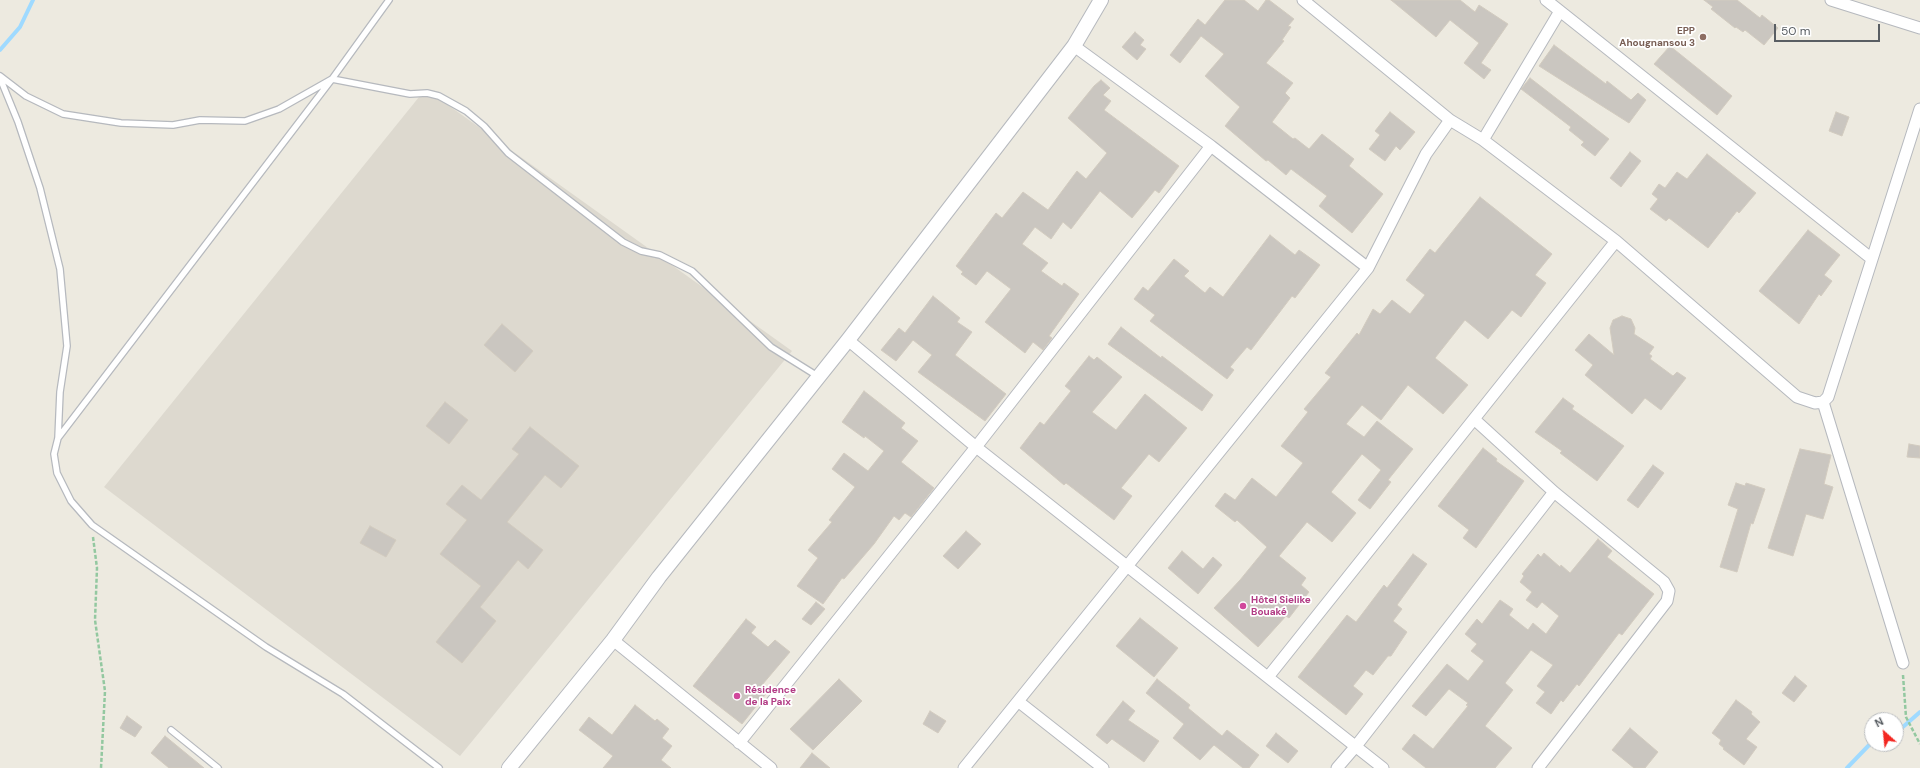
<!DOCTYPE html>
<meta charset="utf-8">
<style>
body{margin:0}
#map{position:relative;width:1920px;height:768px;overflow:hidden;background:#edeae0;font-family:"DM Sans",sans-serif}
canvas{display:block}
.north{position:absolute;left:1864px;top:712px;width:40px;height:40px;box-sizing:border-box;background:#fff;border:1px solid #bdbfc1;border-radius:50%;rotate:333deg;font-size:11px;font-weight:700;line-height:16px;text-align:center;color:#595e63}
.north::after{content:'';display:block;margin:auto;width:14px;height:18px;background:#f32721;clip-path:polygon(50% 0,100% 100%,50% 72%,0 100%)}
.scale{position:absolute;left:1774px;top:24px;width:106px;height:18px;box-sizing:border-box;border:2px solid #595e63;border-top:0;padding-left:5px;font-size:12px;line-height:14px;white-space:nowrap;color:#595e63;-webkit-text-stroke:3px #fff;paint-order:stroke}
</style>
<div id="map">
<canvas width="1920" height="768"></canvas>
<div class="north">N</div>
<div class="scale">50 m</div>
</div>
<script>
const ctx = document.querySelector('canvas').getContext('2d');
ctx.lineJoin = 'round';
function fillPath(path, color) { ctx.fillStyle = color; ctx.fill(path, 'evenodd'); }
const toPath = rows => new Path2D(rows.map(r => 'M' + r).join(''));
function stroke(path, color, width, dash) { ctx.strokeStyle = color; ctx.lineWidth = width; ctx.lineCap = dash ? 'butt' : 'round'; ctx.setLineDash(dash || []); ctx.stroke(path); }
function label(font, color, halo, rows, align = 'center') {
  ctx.font = font + ' "DM Sans",sans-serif'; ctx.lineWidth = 3.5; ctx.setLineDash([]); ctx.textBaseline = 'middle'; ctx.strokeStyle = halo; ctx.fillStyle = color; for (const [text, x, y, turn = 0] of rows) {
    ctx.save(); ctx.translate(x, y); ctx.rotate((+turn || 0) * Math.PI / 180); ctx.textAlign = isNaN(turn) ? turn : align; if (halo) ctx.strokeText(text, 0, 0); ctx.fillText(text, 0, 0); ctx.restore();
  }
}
fillPath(toPath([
 [434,95,792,351,460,756,104,487,419,97]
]), '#ddd9cf');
stroke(toPath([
 [0,50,20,27,33,0],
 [1896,733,1920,712],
 [1847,768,1872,742]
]), '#9fdaff', 4);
const building = toPath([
 [1225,0,1244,0,1258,11,1266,0,1269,0,1294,19,1288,26,1291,27,1282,40,1284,41,1266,63,1293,83,1285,93,1290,98,1272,122,1293,139,1295,138,1309,149,1322,134,1354,159,1349,166,1383,194,1352,233,1319,206,1327,196,1291,169,1286,175,1268,160,1266,161,1225,126,1240,107,1205,76,1224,54,1201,36,1180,63,1170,55,1198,19,1205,25,1225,0],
 [1391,0,1460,0,1475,12,1479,5,1508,24,1481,63,1491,70,1484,79,1464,63,1479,43,1450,20,1436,37,1391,0],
 [1704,0,1737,0,1760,18,1762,15,1778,28,1764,45,1745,30,1743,32,1736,27,1735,28,1711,9,1713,7,1704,0],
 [1135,32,1144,40,1140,45,1146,49,1137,60,1122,47,1135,32],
 [1554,45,1606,84,1607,81,1631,100,1638,93,1646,100,1629,123,1539,66,1554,45],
 [1670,46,1732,96,1717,115,1654,64,1670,46],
 [1530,78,1609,139,1595,156,1581,145,1584,142,1569,130,1571,127,1521,89,1530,78],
 [1101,80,1110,88,1103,95,1111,101,1104,110,1179,166,1159,193,1155,190,1132,218,1100,191,1071,229,1063,222,1051,239,1035,227,1022,244,1048,263,1041,271,1062,286,1064,283,1079,294,1049,336,1052,338,1043,350,1033,342,1025,353,985,322,1011,289,987,271,976,285,961,274,963,272,956,266,996,213,1002,218,1023,192,1048,210,1077,171,1086,179,1107,153,1068,118,1094,86,1101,80],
 [1390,112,1415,132,1400,150,1396,146,1385,161,1369,149,1380,135,1375,131,1390,112],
 [1836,112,1849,117,1842,136,1829,131,1836,112],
 [1630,152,1641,161,1621,187,1610,178,1630,152],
 [1707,154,1756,193,1739,213,1737,211,1708,248,1669,218,1666,221,1650,209,1658,199,1652,194,1659,184,1665,188,1677,172,1687,179,1707,154],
 [1480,197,1552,254,1535,275,1546,283,1521,317,1512,310,1488,339,1465,320,1435,358,1468,385,1443,414,1408,385,1381,420,1362,405,1346,424,1364,437,1377,421,1413,449,1388,480,1391,482,1370,509,1358,500,1381,470,1362,454,1331,492,1356,513,1332,542,1307,522,1279,556,1306,578,1301,585,1309,592,1289,618,1286,616,1258,647,1214,608,1240,580,1267,547,1237,520,1235,522,1215,506,1225,493,1235,500,1252,478,1276,497,1303,463,1281,446,1308,412,1304,409,1331,377,1325,373,1357,333,1359,335,1373,309,1380,314,1392,300,1410,314,1425,295,1406,280,1430,249,1435,253,1480,197],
 [1808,230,1840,255,1824,275,1832,281,1821,296,1819,294,1799,324,1759,291,1808,230],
 [1270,235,1295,255,1299,250,1320,265,1295,298,1292,296,1251,350,1247,347,1230,367,1234,370,1227,379,1150,321,1155,315,1134,299,1143,287,1148,291,1174,259,1189,271,1184,276,1205,293,1210,287,1223,297,1270,235],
 [933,296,960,318,957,322,972,332,955,355,1006,394,985,421,918,372,932,355,913,340,896,361,881,350,899,328,905,333,933,296],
 [1622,316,1631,319,1635,328,1634,334,1654,347,1649,354,1652,356,1650,359,1673,376,1677,372,1686,378,1661,410,1645,398,1632,414,1585,375,1593,365,1575,350,1589,334,1614,355,1610,328,1613,320,1622,316],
 [502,324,533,351,515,372,484,345,502,324],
 [1121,327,1161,358,1162,356,1213,395,1202,411,1108,344,1121,327],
 [1089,356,1094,360,1097,357,1122,377,1092,412,1116,430,1145,394,1187,428,1159,462,1149,454,1121,488,1132,496,1114,520,1066,483,1064,485,1020,448,1040,422,1044,425,1071,391,1065,386,1089,356],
 [864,391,905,423,901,428,918,441,901,462,934,488,911,517,905,513,899,520,894,516,874,544,844,579,842,578,823,604,797,586,818,558,808,550,832,522,829,520,855,487,832,469,844,453,868,471,884,451,865,436,864,438,842,422,864,391],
 [1563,398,1574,406,1572,409,1624,446,1597,481,1560,453,1562,451,1535,432,1563,398],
 [445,402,468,420,449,444,426,426,445,402],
 [530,427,579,466,561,488,545,475,507,522,543,550,528,569,518,560,480,607,496,621,462,663,436,642,481,586,440,554,467,520,446,504,462,485,481,500,519,454,512,449,530,427],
 [1909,444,1920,446,1920,458,1907,457,1909,444],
 [1483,448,1497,459,1496,461,1524,481,1476,548,1463,538,1469,530,1438,506,1483,448],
 [1800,449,1831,455,1824,484,1833,487,1823,519,1806,514,1793,556,1768,548,1800,449],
 [1653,465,1664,473,1638,508,1627,500,1653,465],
 [1736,483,1745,486,1746,483,1765,489,1753,524,1751,523,1737,572,1720,567,1738,509,1728,505,1736,483],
 [370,526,396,540,386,557,360,543,370,526],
 [966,531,981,544,958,569,943,556,966,531],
 [1598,539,1612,551,1607,557,1654,594,1622,635,1619,633,1579,686,1577,684,1563,702,1561,700,1551,714,1536,703,1545,692,1537,686,1553,665,1531,650,1505,683,1513,690,1485,726,1512,748,1495,768,1426,768,1402,749,1414,734,1433,749,1468,706,1466,705,1468,703,1449,689,1426,716,1412,706,1447,664,1468,681,1484,661,1471,651,1477,644,1465,634,1477,619,1482,624,1500,600,1513,609,1509,615,1528,630,1533,623,1546,634,1559,616,1542,602,1537,608,1526,600,1532,592,1520,582,1524,576,1522,574,1538,554,1541,557,1544,553,1560,567,1561,565,1570,573,1598,539],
 [1182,551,1203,569,1213,557,1222,565,1198,594,1168,568,1182,551],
 [1413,554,1427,564,1397,605,1402,609,1393,621,1407,632,1391,656,1388,656,1373,675,1366,670,1353,686,1363,694,1346,715,1298,677,1347,615,1356,622,1384,585,1387,588,1413,554],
 [816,602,825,609,811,625,802,619,816,602],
 [1140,618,1178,648,1154,677,1116,646,1140,618],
 [746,619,756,627,751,633,768,647,775,640,790,652,762,685,769,690,742,724,693,686,746,619],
 [1795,676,1807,686,1794,702,1782,693,1795,676],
 [839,679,862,701,813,750,790,729,839,679],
 [1157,679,1190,705,1188,708,1222,736,1227,730,1259,755,1249,768,1243,768,1214,745,1200,760,1173,738,1184,724,1146,693,1157,679],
 [1736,700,1752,712,1751,714,1760,722,1746,739,1757,747,1744,765,1723,749,1724,748,1719,744,1721,740,1712,733,1736,700],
 [1123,701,1135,711,1128,720,1159,741,1144,762,1112,739,1107,744,1096,735,1123,701],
 [635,705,655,721,657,719,669,729,662,738,672,746,661,760,671,768,603,768,613,756,579,730,589,717,612,735,635,705],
 [930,711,946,721,938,733,923,724,930,711],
 [127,716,142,727,135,737,120,728,127,716],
 [1630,728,1658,752,1645,768,1634,768,1612,750,1630,728],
 [1276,733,1298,751,1288,763,1266,746,1276,733],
 [165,736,204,768,169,768,151,753,165,736],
 [812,753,830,768,800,768,812,753]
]);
fillPath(building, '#cac6c0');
stroke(building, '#d2cbbf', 1);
const service = toPath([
 [0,76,26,96,63,114,121,123,173,125,200,120,245,121,279,109,332,79,410,94,427,93,439,96,466,111,484,126,508,153,623,242,641,251,660,255,692,271,771,347,819,377],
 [0,78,18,122,40,188,60,269,67,346,60,392,58,438,54,454,57,473,71,501,92,525,266,647,343,694,439,768],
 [58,438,332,79,389,0],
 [171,730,218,768]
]);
const minor = toPath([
 [1303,0,1450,120,1483,140,1616,241,1797,397,1815,403,1823,402,1828,397,1920,109],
 [1546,0,1872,259],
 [1831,0,1920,28],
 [1074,46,1211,146,1368,268],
 [1483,140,1560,11],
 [848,340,976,447,1383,768],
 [1823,402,1903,663],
 [1474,419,1554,492,1664,582,1669,591,1667,601,1538,768],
 [613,640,771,768],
 [1268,677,1616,241],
 [1019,702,1103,768],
 [739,743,976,447,1211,146],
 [964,768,1368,268,1426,154,1450,120],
 [1337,768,1356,746,1554,492]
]);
const tertiary = toPath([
 [509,768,613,640,659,577,848,340,1074,46,1101,0]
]);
stroke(service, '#b6b9be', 8);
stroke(minor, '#b6b9be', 13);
stroke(tertiary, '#b6b9be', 16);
stroke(toPath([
 [93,537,97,568,95,620,105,691,101,768],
 [1903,675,1906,717,1920,744]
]), '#93c8a0', 2.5, [4, 2]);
stroke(service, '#fff', 5.5);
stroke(minor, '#fff', 11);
stroke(tertiary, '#fff', 14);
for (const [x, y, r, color] of [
 [1703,37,4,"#8d6e63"],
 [1243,606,4,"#d1479c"],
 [737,696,4,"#d1479c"]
]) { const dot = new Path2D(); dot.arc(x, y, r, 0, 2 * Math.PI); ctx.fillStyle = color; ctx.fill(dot); stroke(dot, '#fff', 1.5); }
label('bold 10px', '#785e54', '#fff', [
 ["EPP",1695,31],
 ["Ahougnansou 3",1695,43]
], 'right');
label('bold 10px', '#b23c85', '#fff', [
 ["Hôtel Sielike",1251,600],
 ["Bouaké",1251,612],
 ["Résidence",745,690],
 ["de la Paix",745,702]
], 'left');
</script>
